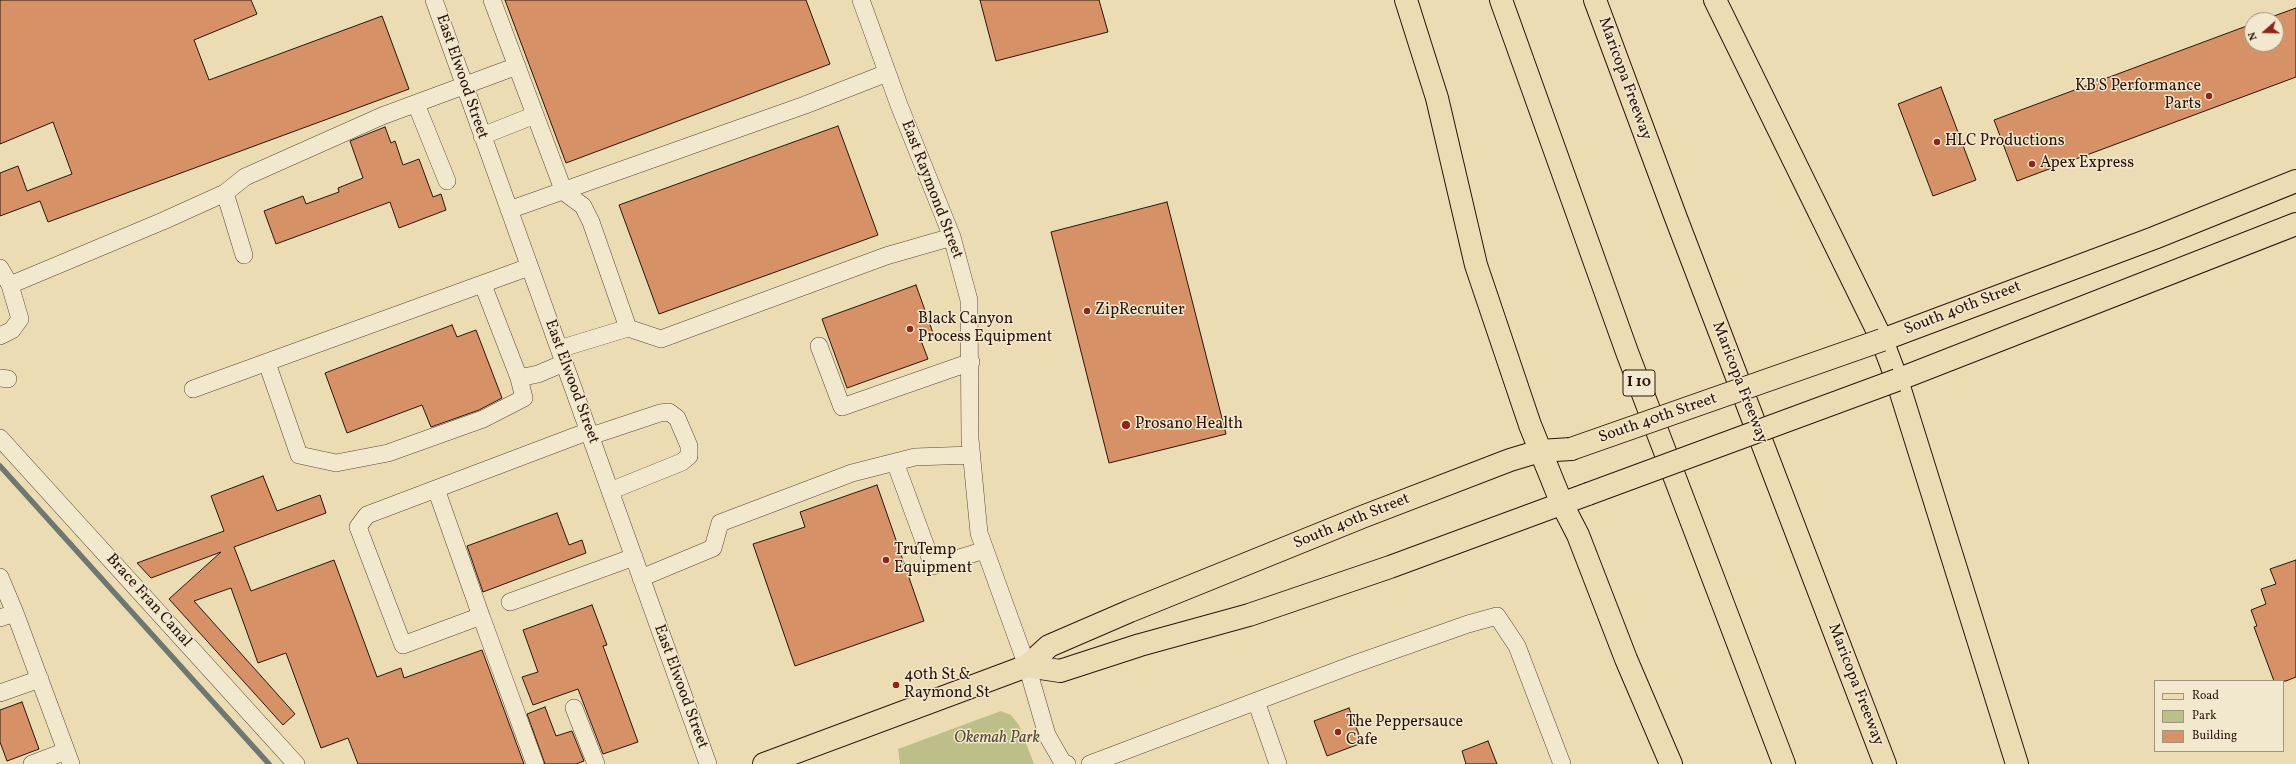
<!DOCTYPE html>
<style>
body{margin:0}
#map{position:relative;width:2296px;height:764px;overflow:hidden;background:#ebdcb4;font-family:Vollkorn,serif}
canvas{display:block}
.legend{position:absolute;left:2154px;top:680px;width:130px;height:72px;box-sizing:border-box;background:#f2e8ce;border:1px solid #a29480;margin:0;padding:5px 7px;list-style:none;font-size:12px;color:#2b150a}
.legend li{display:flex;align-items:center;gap:8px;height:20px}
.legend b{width:20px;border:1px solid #a29480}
.north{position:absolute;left:2244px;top:12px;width:40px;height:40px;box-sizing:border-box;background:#f2e8ce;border:1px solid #a29480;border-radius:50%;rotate:250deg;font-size:11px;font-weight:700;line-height:16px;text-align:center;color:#2b150a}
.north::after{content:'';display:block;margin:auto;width:14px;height:18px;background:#8f2418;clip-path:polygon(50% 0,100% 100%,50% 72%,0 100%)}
</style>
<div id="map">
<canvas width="2296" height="764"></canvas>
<ul class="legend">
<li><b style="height:5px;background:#ebdcb4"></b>Road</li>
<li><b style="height:11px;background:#bdbf89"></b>Park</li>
<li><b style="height:11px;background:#d69166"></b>Building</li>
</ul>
<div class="north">N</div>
</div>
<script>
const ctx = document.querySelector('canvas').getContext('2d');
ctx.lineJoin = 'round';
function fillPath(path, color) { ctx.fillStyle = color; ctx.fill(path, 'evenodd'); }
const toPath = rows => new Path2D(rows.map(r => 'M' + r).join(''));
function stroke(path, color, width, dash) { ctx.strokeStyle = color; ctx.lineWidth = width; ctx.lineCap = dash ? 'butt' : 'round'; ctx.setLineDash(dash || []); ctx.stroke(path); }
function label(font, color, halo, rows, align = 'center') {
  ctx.font = font + ' Vollkorn,serif'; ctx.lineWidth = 3; ctx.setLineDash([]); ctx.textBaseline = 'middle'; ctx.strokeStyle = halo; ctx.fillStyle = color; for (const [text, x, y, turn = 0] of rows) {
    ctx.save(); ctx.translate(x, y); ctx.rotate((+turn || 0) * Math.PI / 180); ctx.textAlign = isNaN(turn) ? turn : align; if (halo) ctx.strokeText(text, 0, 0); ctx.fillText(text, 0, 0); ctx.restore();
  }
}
fillPath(toPath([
 [1001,711,1011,715,1019,725,1034,764,900,764,898,749]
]), '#bdbf89');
stroke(toPath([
 [0,466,269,764]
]), '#6e7771', 5.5);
const building = toPath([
 [0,0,251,0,257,14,194,40,209,80,382,16,409,89,48,222,40,201,0,216,0,173,18,166,27,191,72,174,53,122,0,144,0,0],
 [505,0,806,0,830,64,566,163,505,0],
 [980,0,1099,0,1108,32,996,61,980,0],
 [2296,8,2296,77,2017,181,1994,120,2252,24,2252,44,2276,44,2276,20,2263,20,2296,8],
 [1941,87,1976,180,1933,196,1898,104,1941,87],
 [838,126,878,235,659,314,619,205,838,126],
 [385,127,391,143,395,141,403,165,419,159,433,197,441,194,446,210,399,228,390,202,276,244,264,211,303,196,306,204,339,192,338,188,363,178,350,141,385,127],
 [1167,202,1226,434,1109,463,1051,232,1167,202],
 [916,285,933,333,920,338,928,359,847,388,822,319,916,285],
 [452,325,457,337,476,330,502,398,479,410,431,427,422,405,347,433,325,373,452,325],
 [263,476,277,511,320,495,326,513,234,547,251,591,334,560,377,677,401,668,404,678,482,650,524,764,358,764,348,738,321,748,286,653,258,663,231,588,194,601,295,714,283,725,169,599,221,552,151,578,137,563,224,531,211,496,263,476],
 [877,485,924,621,795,666,753,544,805,527,800,512,877,485],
 [557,513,569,545,582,540,586,553,483,592,467,546,557,513],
 [2296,560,2296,677,2286,681,2274,681,2254,627,2257,626,2251,610,2266,604,2261,589,2276,584,2270,569,2296,560],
 [592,605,607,645,603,646,638,742,603,754,578,689,533,705,522,677,538,672,523,630,592,605],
 [22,702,39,749,7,761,0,742,0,710,22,702],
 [545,707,556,736,572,731,584,761,576,764,545,764,527,714,545,707],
 [1349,708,1362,743,1327,756,1314,721,1349,708],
 [1488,741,1497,764,1466,764,1462,751,1488,741]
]);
fillPath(building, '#d69166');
stroke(building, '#2b150a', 1);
const minor = toPath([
 [434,0,708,764],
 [492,0,564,192,583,206,591,222,628,328],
 [861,0,899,105,952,237,969,300,970,439,979,533,1027,666,1047,735,1063,763,1067,764],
 [416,104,447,181],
 [482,136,535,115],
 [225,193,244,255],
 [509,210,805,105,887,73],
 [0,268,10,285],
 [483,285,519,378,538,374,564,363],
 [0,336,12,330,20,319,10,285,163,221,225,193,245,177,382,116,517,66],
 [819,346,842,407,971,362],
 [559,349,628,328,661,339,886,256,952,237],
 [267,363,299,455,336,463,388,453,483,419,524,398,519,378],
 [0,378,8,379],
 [193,389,529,267],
 [591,436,660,413,669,412,677,418,689,446,689,456,682,462,610,491],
 [0,438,296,764],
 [895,462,933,566,985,550],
 [436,489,481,616],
 [0,577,15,613,71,764],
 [641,578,713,548,720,523,852,473,915,457,972,455],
 [510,602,634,557],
 [0,618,15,613],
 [0,693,40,679],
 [1256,701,1278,764],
 [574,708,596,764],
 [32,764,66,751],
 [535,764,481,616,403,645,358,527,367,515,589,431],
 [1090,764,1352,665,1468,624,1497,616,1517,646,1562,764]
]);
const major = toPath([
 [1882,340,2154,238,2296,181],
 [1897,380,2296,224],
 [1027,666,1060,671,1140,645,1249,615,1390,567,1588,494],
 [764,764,1027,666,1049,646,1130,611,1362,517,1510,460,1540,451,1571,449]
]);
const highway = toPath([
 [1406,0,1437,98,1476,265,1530,425,1562,504,1578,535,1626,659,1671,764],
 [1501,0,1627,352,1784,764],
 [1595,0,1676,218,1885,764],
 [1715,0,1882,340,1897,380,2017,764]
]);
stroke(minor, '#5b4734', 18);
stroke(major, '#2b150a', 24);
stroke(highway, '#2b150a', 24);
stroke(minor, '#f2e8ce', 17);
stroke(major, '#ebdcb4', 22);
stroke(highway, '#ebdcb4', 22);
const majorBridge = toPath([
 [1571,449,1882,340],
 [1588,494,1897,380]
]);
stroke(majorBridge, '#2b150a', 24, []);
stroke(majorBridge, '#ebdcb4', 22);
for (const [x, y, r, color] of [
 [2209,96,4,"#8f2418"],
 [1937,142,4,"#8f2418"],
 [2032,164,4,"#8f2418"],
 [1087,311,4,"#8f2418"],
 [910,329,4,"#8f2418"],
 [1126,425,5,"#8f2418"],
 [886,560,4,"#8f2418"],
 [896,685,4,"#8f2418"],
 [1338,732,4,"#8f2418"]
]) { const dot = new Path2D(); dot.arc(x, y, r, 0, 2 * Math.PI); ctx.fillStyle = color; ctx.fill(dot); stroke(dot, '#f2e8ce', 1.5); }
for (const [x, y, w] of [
 [1639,383,32]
]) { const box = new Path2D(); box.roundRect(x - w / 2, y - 13, w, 26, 3); ctx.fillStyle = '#f2e8ce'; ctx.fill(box); stroke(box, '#2b150a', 1); }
label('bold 15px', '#2b150a', null, [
 ["I 10",1639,383]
]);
label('16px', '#2b150a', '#f2e8ce', [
 ["East Elwood Street",461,77,71],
 ["Maricopa Freeway",1624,79,70],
 ["East Raymond Street",931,190,69],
 ["South 40th Street",1963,309,-21],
 ["East Elwood Street",571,382,70],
 ["Maricopa Freeway",1739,383,69],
 ["South 40th Street",1658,419,-19],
 ["South 40th Street",1352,522,-22],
 ["Brace Fran Canal",148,601,48],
 ["Maricopa Freeway",1855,685,69],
 ["East Elwood Street",680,687,70]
]);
label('16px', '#2b150a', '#f2e8ce', [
 ["KB'S Performance",2201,87,"right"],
 ["Parts",2201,105,"right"],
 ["HLC Productions",1945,142],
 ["Apex Express",2040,164],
 ["ZipRecruiter",1095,311],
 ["Black Canyon",918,320],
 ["Process Equipment",918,338],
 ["Prosano Health",1135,425],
 ["TruTemp",894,551],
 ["Equipment",894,569],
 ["40th St &",904,676],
 ["Raymond St",904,694],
 ["The Peppersauce",1346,723],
 ["Cafe",1346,741]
], 'left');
label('italic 16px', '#574830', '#f2e8ce', [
 ["Okemah Park",997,739]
]);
</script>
